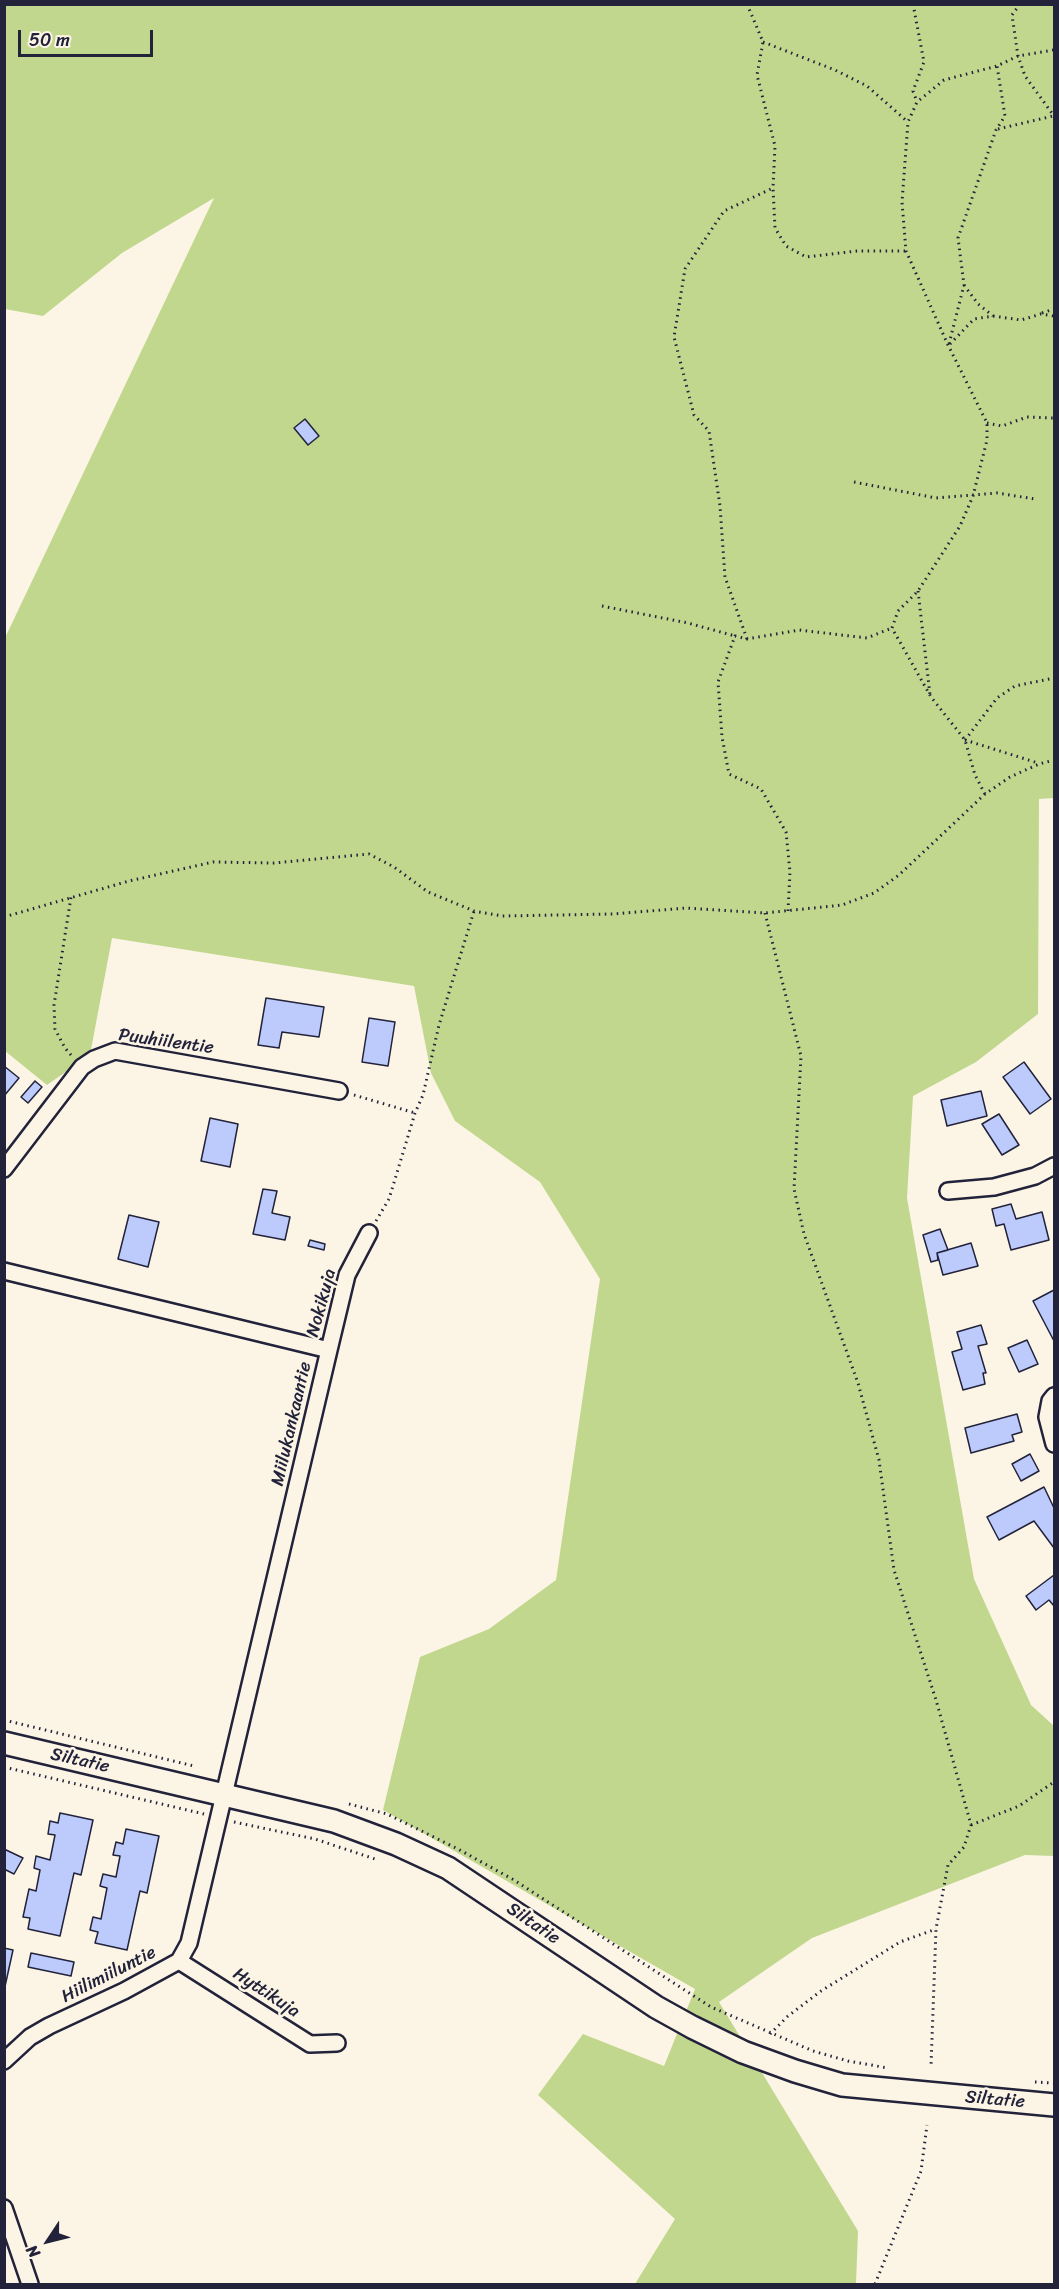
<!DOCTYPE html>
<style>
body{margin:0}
#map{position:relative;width:1059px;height:2289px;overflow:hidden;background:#fcf5e5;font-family:Sriracha,sans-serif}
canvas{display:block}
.frame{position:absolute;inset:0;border:6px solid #22223b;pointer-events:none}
.north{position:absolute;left:18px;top:2211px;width:60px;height:60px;-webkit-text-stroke:4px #fcf5e5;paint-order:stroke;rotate:235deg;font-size:16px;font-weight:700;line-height:24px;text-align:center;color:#22223b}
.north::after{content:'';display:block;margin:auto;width:21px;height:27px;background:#22223b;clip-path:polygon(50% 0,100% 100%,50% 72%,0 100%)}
.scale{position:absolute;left:18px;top:30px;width:135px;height:27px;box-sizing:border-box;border:3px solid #22223b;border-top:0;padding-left:8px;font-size:18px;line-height:21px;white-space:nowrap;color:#22223b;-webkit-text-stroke:4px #fcf5e5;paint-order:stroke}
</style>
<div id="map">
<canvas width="1059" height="2289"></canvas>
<div class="frame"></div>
<div class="north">N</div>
<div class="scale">50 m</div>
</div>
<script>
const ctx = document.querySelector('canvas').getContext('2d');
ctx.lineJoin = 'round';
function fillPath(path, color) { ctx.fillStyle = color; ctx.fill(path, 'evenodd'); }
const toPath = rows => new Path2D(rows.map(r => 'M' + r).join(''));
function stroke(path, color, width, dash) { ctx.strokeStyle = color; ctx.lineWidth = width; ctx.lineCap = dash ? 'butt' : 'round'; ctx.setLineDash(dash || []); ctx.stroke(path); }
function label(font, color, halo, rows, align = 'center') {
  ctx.font = font + ' Sriracha,sans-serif'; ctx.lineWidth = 5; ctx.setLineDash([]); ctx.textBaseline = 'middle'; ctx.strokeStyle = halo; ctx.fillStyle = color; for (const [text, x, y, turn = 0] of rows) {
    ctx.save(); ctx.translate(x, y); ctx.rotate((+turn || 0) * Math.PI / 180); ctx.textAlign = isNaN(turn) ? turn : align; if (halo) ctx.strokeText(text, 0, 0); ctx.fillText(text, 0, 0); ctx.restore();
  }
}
fillPath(toPath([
 [5,5,1054,5,1054,798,1039,799,1038,1014,976,1062,913,1096,907,1198,974,1579,1031,1705,1054,1726,1054,1856,1025,1855,812,1938,719,2002,858,2231,856,2284,635,2284,675,2219,538,2095,583,2034,664,2066,695,1989,383,1810,420,1657,489,1629,556,1580,600,1279,540,1182,455,1121,431,1073,414,986,112,938,90,1055,47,1085,5,1051,4,640,214,198,122,253,43,316,5,309]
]), '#c1d78d');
const building = toPath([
 [305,419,319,436,308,445,294,428,305,419],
 [266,998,324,1007,319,1037,282,1032,279,1048,258,1045,266,998],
 [369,1018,395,1022,388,1066,362,1062,369,1018],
 [1024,1062,1051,1099,1030,1114,1003,1077,1024,1062],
 [4,1066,19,1078,4,1096,4,1066],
 [35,1081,42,1087,28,1103,21,1097,35,1081],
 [981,1091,987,1116,947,1126,941,1100,981,1091],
 [999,1114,1019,1145,1002,1155,982,1124,999,1114],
 [210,1118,238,1124,230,1167,201,1161,210,1118],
 [263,1189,277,1191,272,1213,290,1217,285,1240,253,1234,263,1189],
 [1011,1204,1016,1219,1042,1212,1049,1240,1011,1250,1004,1224,996,1226,992,1209,1011,1204],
 [129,1215,159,1222,148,1267,118,1259,129,1215],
 [940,1229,948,1250,937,1253,938,1260,931,1262,923,1235,940,1229],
 [310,1240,325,1244,324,1250,308,1246,310,1240],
 [971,1243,978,1266,943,1275,937,1253,971,1243],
 [1054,1290,1054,1341,1033,1301,1054,1290],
 [981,1325,987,1344,978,1346,986,1373,983,1373,985,1384,963,1390,952,1352,962,1349,957,1332,981,1325],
 [1027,1340,1038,1364,1019,1372,1008,1348,1027,1340],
 [1017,1414,1022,1432,1012,1435,1014,1441,971,1453,965,1428,1017,1414],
 [1030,1454,1039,1471,1021,1481,1012,1464,1030,1454],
 [1044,1487,1054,1508,1054,1548,1034,1521,999,1540,987,1517,1044,1487],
 [1054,1575,1054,1606,1049,1600,1036,1610,1026,1596,1054,1575],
 [60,1813,93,1820,81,1875,74,1873,60,1936,28,1929,30,1918,23,1917,29,1889,36,1891,40,1870,34,1868,36,1856,50,1860,55,1835,48,1834,50,1821,58,1823,60,1813],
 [126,1829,159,1836,147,1893,140,1891,127,1950,95,1943,98,1932,90,1930,93,1917,101,1919,107,1888,100,1886,103,1874,116,1877,120,1856,113,1855,116,1842,123,1844,126,1829],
 [4,1849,23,1858,14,1874,4,1869,4,1849],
 [4,1948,13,1950,4,1991,4,1948],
 [31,1953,74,1962,71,1976,28,1967,31,1953]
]);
fillPath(building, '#bccbfc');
stroke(building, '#22223b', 1.5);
const street = toPath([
 [4,1169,82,1067,94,1059,115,1051,339,1091],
 [948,1191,994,1187,1035,1176,1054,1166],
 [4,1271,329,1350,189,1943,179,1961,124,1991,49,2026,30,2037,4,2061],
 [329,1350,347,1275,369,1233],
 [1054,1396,1050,1401,1047,1417,1054,1444],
 [179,1961,310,2044,337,2043],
 [4,2208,30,2284]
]);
const secondary = toPath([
 [4,1743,334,1821,396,1844,448,1868,656,2007,692,2027,743,2052,795,2071,842,2085,1054,2105]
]);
stroke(street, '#22223b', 20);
stroke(secondary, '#22223b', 26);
stroke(toPath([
 [747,4,763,42,757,75,775,146,773,188,775,228,786,246,806,257,857,251,905,251],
 [913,4,924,62,913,91,917,102],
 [1020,4,1012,15,1018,56,1025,76,1054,116],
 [763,42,835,70,867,86,908,122],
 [998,129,1053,116],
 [964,285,978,304,993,316],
 [1042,313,1054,309],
 [949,344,964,285,958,238,996,130,1005,116,997,66],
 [950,344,974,319,993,316,1021,320,1041,314,1054,316],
 [987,423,1002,426,1027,417,1054,418],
 [854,482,936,498,997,493,1035,499],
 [918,591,930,695],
 [602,606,688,623,735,636],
 [747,639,725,577,720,506,709,431,694,415,674,337,685,269,724,211,773,188],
 [965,740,997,698,1015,686,1054,678],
 [965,740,1038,763],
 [985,794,975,775,965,740,931,697,892,628,898,611,918,591,960,526,973,496,987,440,987,423,948,345,906,251,902,202,908,122,917,102,944,80,997,66,1018,56,1054,50],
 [788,911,790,872,786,832,761,789,729,774,722,737,718,682,735,636,747,639,799,630,867,638,892,628],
 [765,913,801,1056,794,1189,804,1234,858,1383,879,1460,894,1570,936,1700,971,1825,964,1847,948,1865,936,1929,931,2066],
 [4,917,129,881,213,862,274,863,369,854,394,867,428,892,474,911,502,916,613,914,686,908,765,913,842,905,874,893,899,875,985,794,1010,777,1039,764,1054,760],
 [71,1055,65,1048,55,1029,54,1005,71,897],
 [354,1095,415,1113],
 [376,1221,389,1199,415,1113,423,1095,439,1025,474,911],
 [4,1720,194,1766],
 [4,1767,204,1814],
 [349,1804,387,1814,458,1849,514,1880,711,2007,813,2051,848,2061,888,2068],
 [234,1822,315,1839,378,1860],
 [971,1825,1019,1806,1054,1782],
 [770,2034,788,2016,821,1991,900,1942,936,1929],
 [1035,2082,1054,2083],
 [875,2284,921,2171,927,2125]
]), '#22223b', 3, [1.5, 4.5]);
stroke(street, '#fcf5e5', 15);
stroke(secondary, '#fcf5e5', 21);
label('18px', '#22223b', '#fcf5e5', [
 ["Puuhiilentie",166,1042,8],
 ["Nokikuja",322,1303,-75],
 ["Miilukankaantie",292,1424,-77],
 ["Siltatie",80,1761,13],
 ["Siltatie",533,1924,34],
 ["Hiilimiiluntie",109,1975,-27],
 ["Hyttikuja",266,1993,33],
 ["Siltatie",995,2100,5]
]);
</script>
